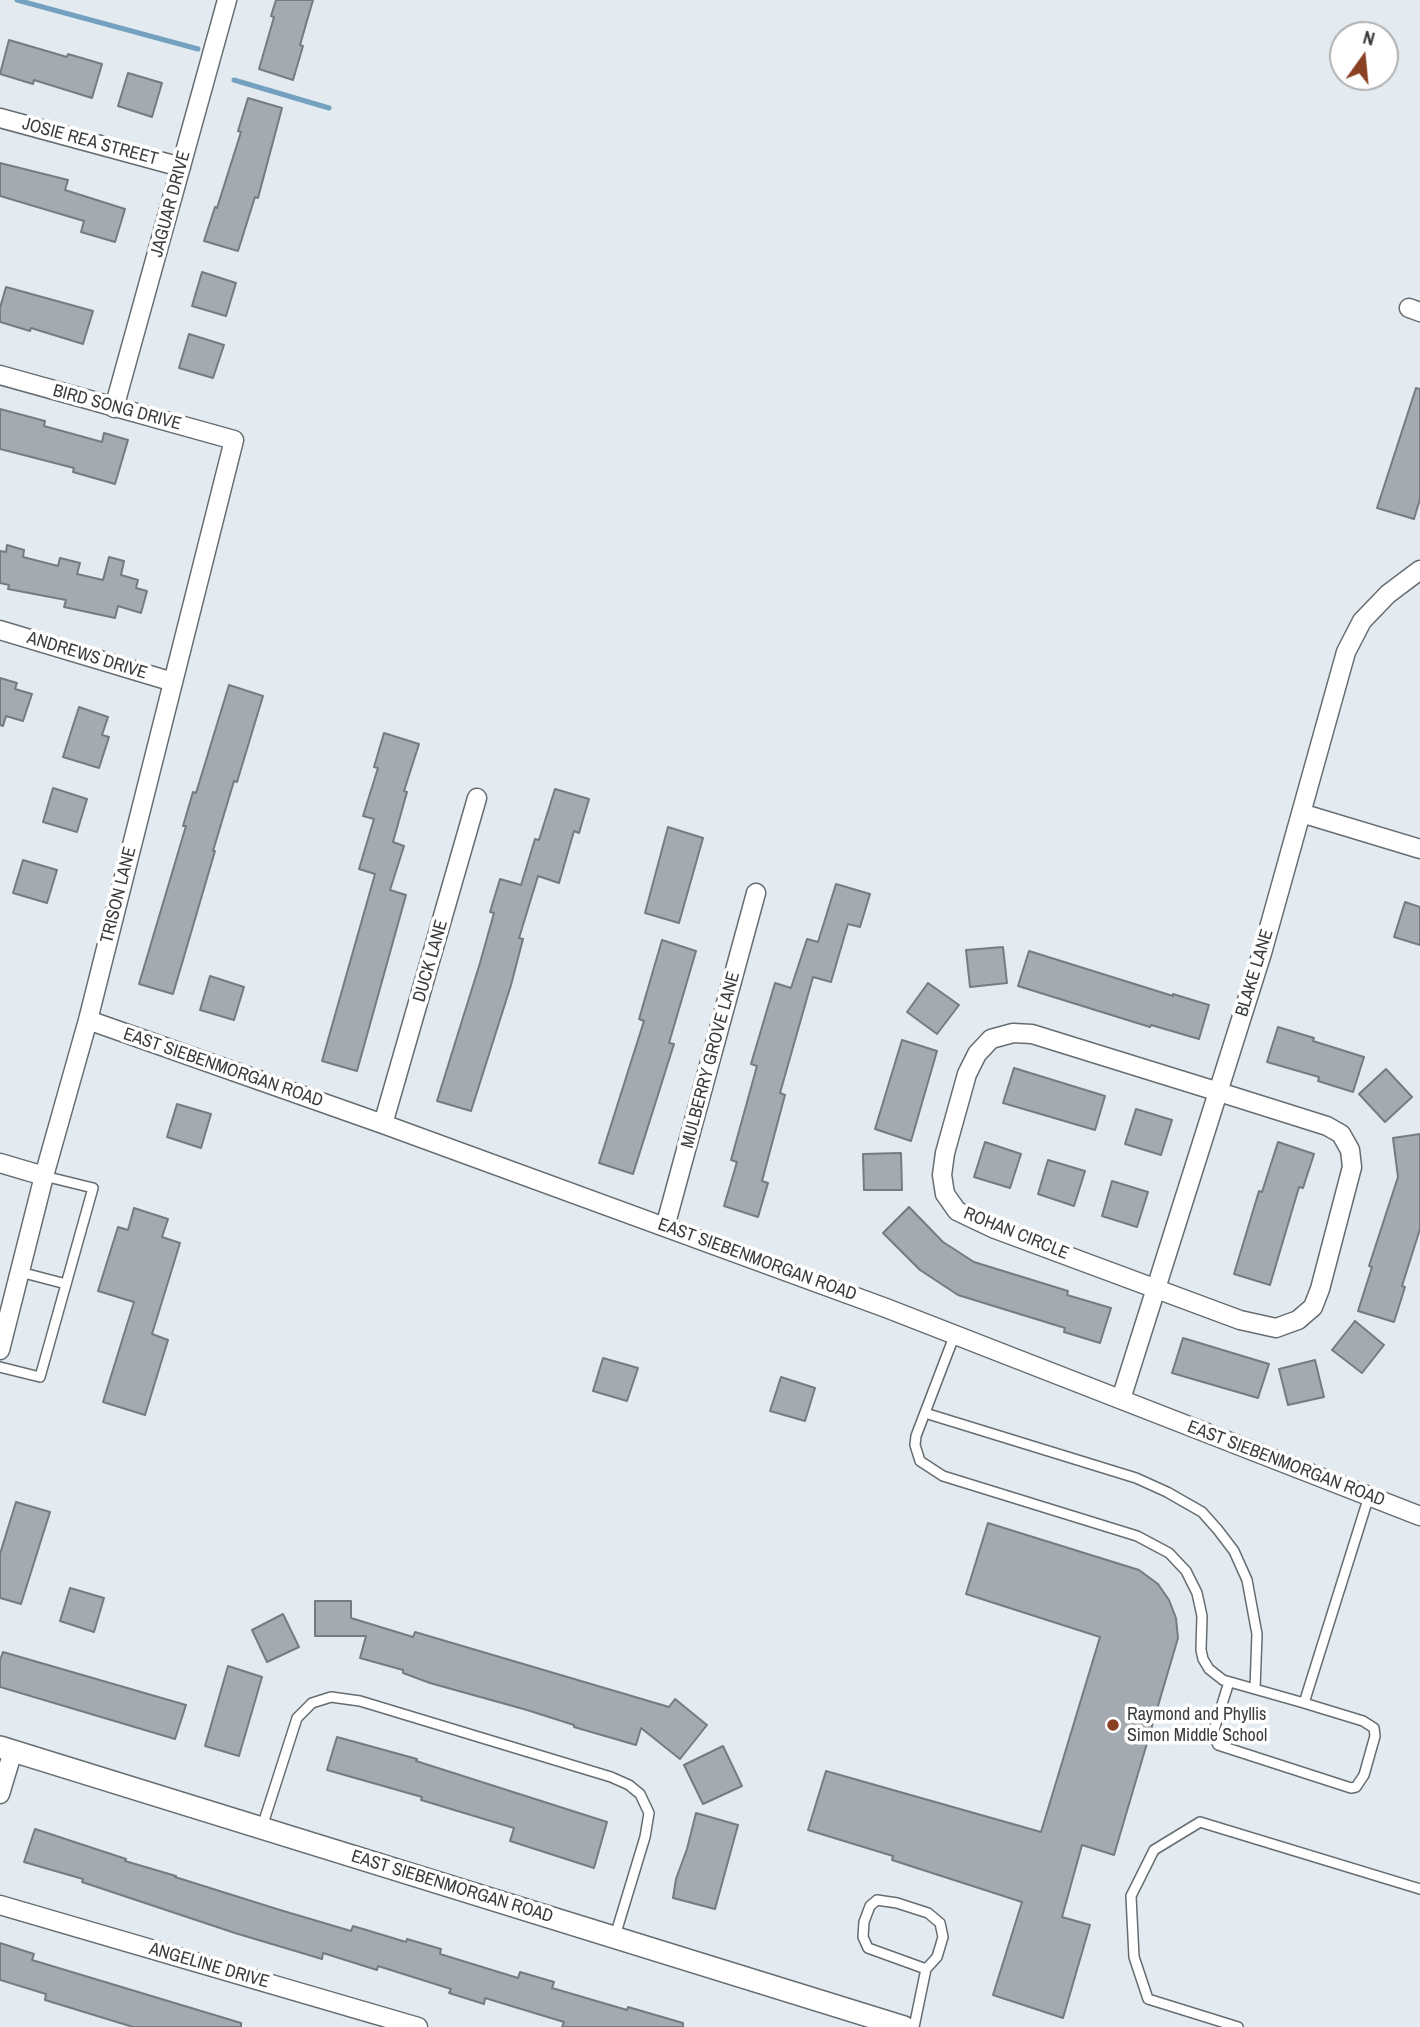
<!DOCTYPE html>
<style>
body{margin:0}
#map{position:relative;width:1420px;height:2027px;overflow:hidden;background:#e3ebf0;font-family:"Archivo Narrow",sans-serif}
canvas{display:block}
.north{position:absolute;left:1329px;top:21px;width:70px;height:70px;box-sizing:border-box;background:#fff;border:2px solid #b0b1b2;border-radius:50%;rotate:15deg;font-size:19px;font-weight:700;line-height:28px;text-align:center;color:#3a3d3f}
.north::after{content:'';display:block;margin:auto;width:24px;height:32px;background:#894023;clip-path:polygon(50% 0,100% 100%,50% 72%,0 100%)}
</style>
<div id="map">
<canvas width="1420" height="2027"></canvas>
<div class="north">N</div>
</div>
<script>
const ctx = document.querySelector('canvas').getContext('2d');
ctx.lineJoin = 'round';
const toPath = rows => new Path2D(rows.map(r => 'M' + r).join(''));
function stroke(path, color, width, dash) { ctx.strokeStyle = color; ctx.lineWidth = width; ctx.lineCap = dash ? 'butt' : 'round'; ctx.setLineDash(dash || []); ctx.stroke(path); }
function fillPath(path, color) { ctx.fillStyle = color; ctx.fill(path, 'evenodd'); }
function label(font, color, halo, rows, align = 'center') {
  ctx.font = font + ' "Archivo Narrow",sans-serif'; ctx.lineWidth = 7; ctx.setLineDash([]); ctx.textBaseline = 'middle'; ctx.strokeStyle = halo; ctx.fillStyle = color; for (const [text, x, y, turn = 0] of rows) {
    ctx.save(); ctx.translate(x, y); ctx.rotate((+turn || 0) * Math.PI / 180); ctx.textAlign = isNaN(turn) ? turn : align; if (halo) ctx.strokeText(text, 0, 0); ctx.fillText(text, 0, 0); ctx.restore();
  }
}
stroke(toPath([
 [17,0,198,49],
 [234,80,329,108]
]), '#73a1bf', 5);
const building = toPath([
 [276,0,313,0,300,45,303,46,293,80,259,69,274,17,271,16,276,0],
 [9,40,67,57,68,54,102,64,92,98,34,80,33,84,0,74,9,40],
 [128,73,162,83,152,117,118,106,128,73],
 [248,98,282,108,258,198,255,197,238,251,204,241,215,207,217,208,241,132,238,131,248,98],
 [0,163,68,180,65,190,125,209,115,242,81,232,84,221,0,196,0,163],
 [202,272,236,283,226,316,192,306,202,272],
 [6,287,93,311,83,344,31,328,30,331,0,322,0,308,6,287],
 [189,334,224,345,213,378,179,368,189,334],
 [1416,388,1420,389,1420,499,1414,519,1377,508,1416,388],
 [0,409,45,421,44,426,102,442,104,433,128,440,115,484,73,472,74,468,0,449,0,409],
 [7,545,24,550,23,557,58,566,60,558,80,563,77,574,103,580,109,557,124,561,121,575,138,580,136,588,147,591,141,613,118,606,115,618,64,607,66,600,8,589,9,585,0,583,0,551,6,552,7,545],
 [0,678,17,683,15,689,32,694,23,721,6,716,3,726,0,725,0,678],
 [229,685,263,696,237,782,234,781,213,851,215,851,173,994,139,984,186,826,183,826,193,792,196,793,229,685],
 [79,707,108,717,102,735,109,737,99,768,63,757,79,707],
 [384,733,419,744,404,791,407,792,393,842,404,846,390,890,406,895,357,1071,322,1061,375,874,359,869,374,819,363,816,378,768,374,767,384,733],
 [53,788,87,799,77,832,43,822,53,788],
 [555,789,589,799,579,833,574,831,559,883,538,876,519,938,523,939,511,985,471,1111,437,1101,480,963,494,913,490,912,500,879,521,885,535,839,539,840,555,789],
 [668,827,703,838,679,923,645,913,668,827],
 [23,860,57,870,47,903,13,893,23,860],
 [836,884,870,894,860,927,848,924,831,982,813,977,780,1093,785,1095,762,1181,768,1183,758,1217,724,1206,737,1162,731,1160,757,1066,751,1064,775,983,791,988,807,939,818,942,836,884],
 [1405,902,1420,907,1420,945,1394,937,1405,902],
 [662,940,696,951,669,1043,674,1044,633,1174,599,1163,644,1021,639,1019,662,940],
 [1003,947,1007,983,970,987,966,950,1003,947],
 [1029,951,1173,996,1173,994,1209,1005,1199,1039,1151,1025,1150,1027,1018,986,1029,951],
 [210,976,244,987,234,1020,200,1010,210,976],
 [928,983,959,1005,937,1034,907,1012,928,983],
 [1278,1027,1314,1038,1313,1041,1364,1057,1353,1092,1318,1081,1319,1077,1267,1062,1278,1027],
 [902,1040,937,1051,911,1141,875,1129,902,1040],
 [1014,1068,1105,1096,1095,1130,1003,1103,1014,1068],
 [1386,1069,1412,1097,1385,1122,1359,1094,1386,1069],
 [177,1104,211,1114,201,1148,167,1137,177,1104],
 [1136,1109,1172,1120,1161,1155,1125,1144,1136,1109],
 [1420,1134,1420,1229,1402,1286,1405,1287,1394,1322,1358,1311,1372,1267,1369,1266,1398,1177,1393,1138,1420,1134],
 [985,1142,1021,1154,1010,1188,974,1177,985,1142],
 [1278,1142,1314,1154,1303,1188,1299,1187,1270,1285,1234,1274,1259,1191,1262,1192,1278,1142],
 [901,1153,902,1190,864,1190,863,1154,901,1153],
 [1048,1160,1085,1171,1074,1206,1038,1194,1048,1160],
 [1112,1181,1148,1192,1137,1227,1102,1216,1112,1181],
 [909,1207,943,1242,974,1262,1068,1291,1067,1295,1111,1308,1100,1343,1064,1332,1065,1328,958,1295,920,1270,883,1233,909,1207],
 [134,1208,168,1219,162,1237,180,1243,152,1334,168,1340,145,1415,103,1402,134,1302,98,1291,118,1227,128,1230,134,1208],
 [1355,1321,1384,1345,1362,1373,1332,1350,1355,1321],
 [1183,1338,1269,1364,1258,1398,1172,1373,1183,1338],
 [603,1358,638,1368,627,1401,593,1391,603,1358],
 [1315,1360,1324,1397,1288,1405,1279,1369,1315,1360],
 [781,1377,815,1388,805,1421,770,1411,781,1377],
 [16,1502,50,1512,21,1604,0,1598,0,1554,16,1502],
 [988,1523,1139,1570,1158,1584,1169,1600,1176,1618,1178,1638,1114,1855,1082,1845,1062,1917,1090,1925,1063,2018,993,1995,1022,1902,892,1860,893,1856,808,1830,826,1771,1041,1832,1100,1637,966,1594,988,1523],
 [70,1588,104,1598,94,1632,60,1621,70,1588],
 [315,1601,351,1601,351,1618,413,1637,415,1632,669,1707,675,1699,707,1725,680,1759,641,1728,636,1745,574,1727,574,1725,527,1710,430,1683,403,1673,403,1670,360,1658,366,1636,315,1636,315,1601],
 [283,1614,299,1647,267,1662,252,1630,283,1614],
 [3,1652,186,1705,175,1739,0,1687,0,1660,3,1652],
 [228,1666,262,1677,239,1756,205,1746,228,1666],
 [337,1737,417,1759,416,1761,607,1822,594,1868,510,1841,514,1828,421,1800,422,1797,327,1770,337,1737],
 [723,1746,742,1786,703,1804,684,1765,723,1746],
 [696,1813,738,1825,715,1909,673,1898,676,1879,687,1849,696,1813],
 [35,1829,126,1859,125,1861,176,1876,175,1877,280,1910,351,1931,353,1926,406,1942,407,1939,441,1949,440,1954,518,1978,520,1972,554,1982,552,1988,627,2010,628,2007,683,2023,683,2027,562,2027,564,2022,485,1998,484,2004,449,1993,451,1989,378,1966,377,1970,323,1953,322,1959,235,1933,82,1882,83,1879,24,1862,35,1829],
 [0,1943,34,1954,32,1960,241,2023,241,2027,133,2027,45,2000,46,1994,0,1980,0,1943]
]);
fillPath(building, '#a4abb0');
stroke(building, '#757c80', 2);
const service = toPath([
 [20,1272,66,1284],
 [955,1334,916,1436,915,1445,920,1461,943,1476,1137,1536,1169,1553,1186,1571,1197,1593,1202,1616,1201,1650,1203,1659,1209,1669,1223,1680,1304,1703,1369,1496],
 [0,1367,40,1377,93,1188,44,1176],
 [925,1413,1136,1478,1167,1492,1202,1512,1218,1530,1234,1551,1247,1580,1257,1634,1255,1689],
 [1229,1682,1213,1733,1218,1745,1351,1788,1356,1787,1364,1775,1375,1736,1374,1728,1363,1721,1304,1703],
 [262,1827,297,1718,312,1703,331,1697,360,1701,611,1777,629,1785,640,1794,649,1813,645,1837,615,1936],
 [914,2027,926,1969,937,1957,943,1937,940,1923,928,1913,897,1903,877,1900,870,1906,864,1922,863,1937,868,1948,926,1969],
 [1238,2027,1148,1999,1134,1957,1131,1896,1154,1850,1200,1822,1420,1889]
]);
const minor = toPath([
 [0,118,181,167],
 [1409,308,1420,312],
 [0,375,234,440,88,1020,44,1176,0,1350],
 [114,408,227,0],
 [0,630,173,682],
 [1301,813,1420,849],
 [88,1020,383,1124,886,1308,1420,1516],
 [1013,1033,1032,1034,1219,1092,1327,1126,1341,1134,1350,1150,1352,1167,1320,1289,1313,1307,1298,1320,1276,1328,1240,1320,995,1229,957,1211,945,1194,942,1175,945,1153,967,1074,977,1054,991,1039,1013,1033],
 [383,1124,477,798],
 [0,1163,44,1176],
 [665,1227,756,893],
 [1121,1399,1262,953,1346,652,1362,621,1388,594,1420,570],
 [0,1794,13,1751],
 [0,1905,418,2027]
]);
const tertiary = toPath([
 [0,1747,904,2027]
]);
stroke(service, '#666d71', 12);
stroke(minor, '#666d71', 21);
stroke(tertiary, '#666d71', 24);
stroke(service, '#fff', 9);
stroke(minor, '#fff', 18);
stroke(tertiary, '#fff', 21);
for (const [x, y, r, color] of [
 [1113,1725,7,"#894023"]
]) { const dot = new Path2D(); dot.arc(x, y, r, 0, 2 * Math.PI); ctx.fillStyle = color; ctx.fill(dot); stroke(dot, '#fff', 2.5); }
label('18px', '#3a3d3f', '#fff', [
 ["JOSIE REA STREET",90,142,15],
 ["JAGUAR DRIVE",171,204,-75],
 ["BIRD SONG DRIVE",117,408,15],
 ["ANDREWS DRIVE",87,656,17],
 ["TRISON LANE",119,895,-76],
 ["DUCK LANE",431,961,-74],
 ["BLAKE LANE",1255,973,-73],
 ["MULBERRY GROVE LANE",711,1060,-75],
 ["EAST SIEBENMORGAN ROAD",223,1068,19],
 ["ROHAN CIRCLE",1016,1234,22],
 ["EAST SIEBENMORGAN ROAD",757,1260,20],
 ["EAST SIEBENMORGAN ROAD",1286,1464,21],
 ["EAST SIEBENMORGAN ROAD",452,1887,17],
 ["ANGELINE DRIVE",209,1966,16]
]);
label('18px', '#3a3d3f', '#fff', [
 ["Raymond and Phyllis",1127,1715],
 ["Simon Middle School",1127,1736]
], 'left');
</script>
